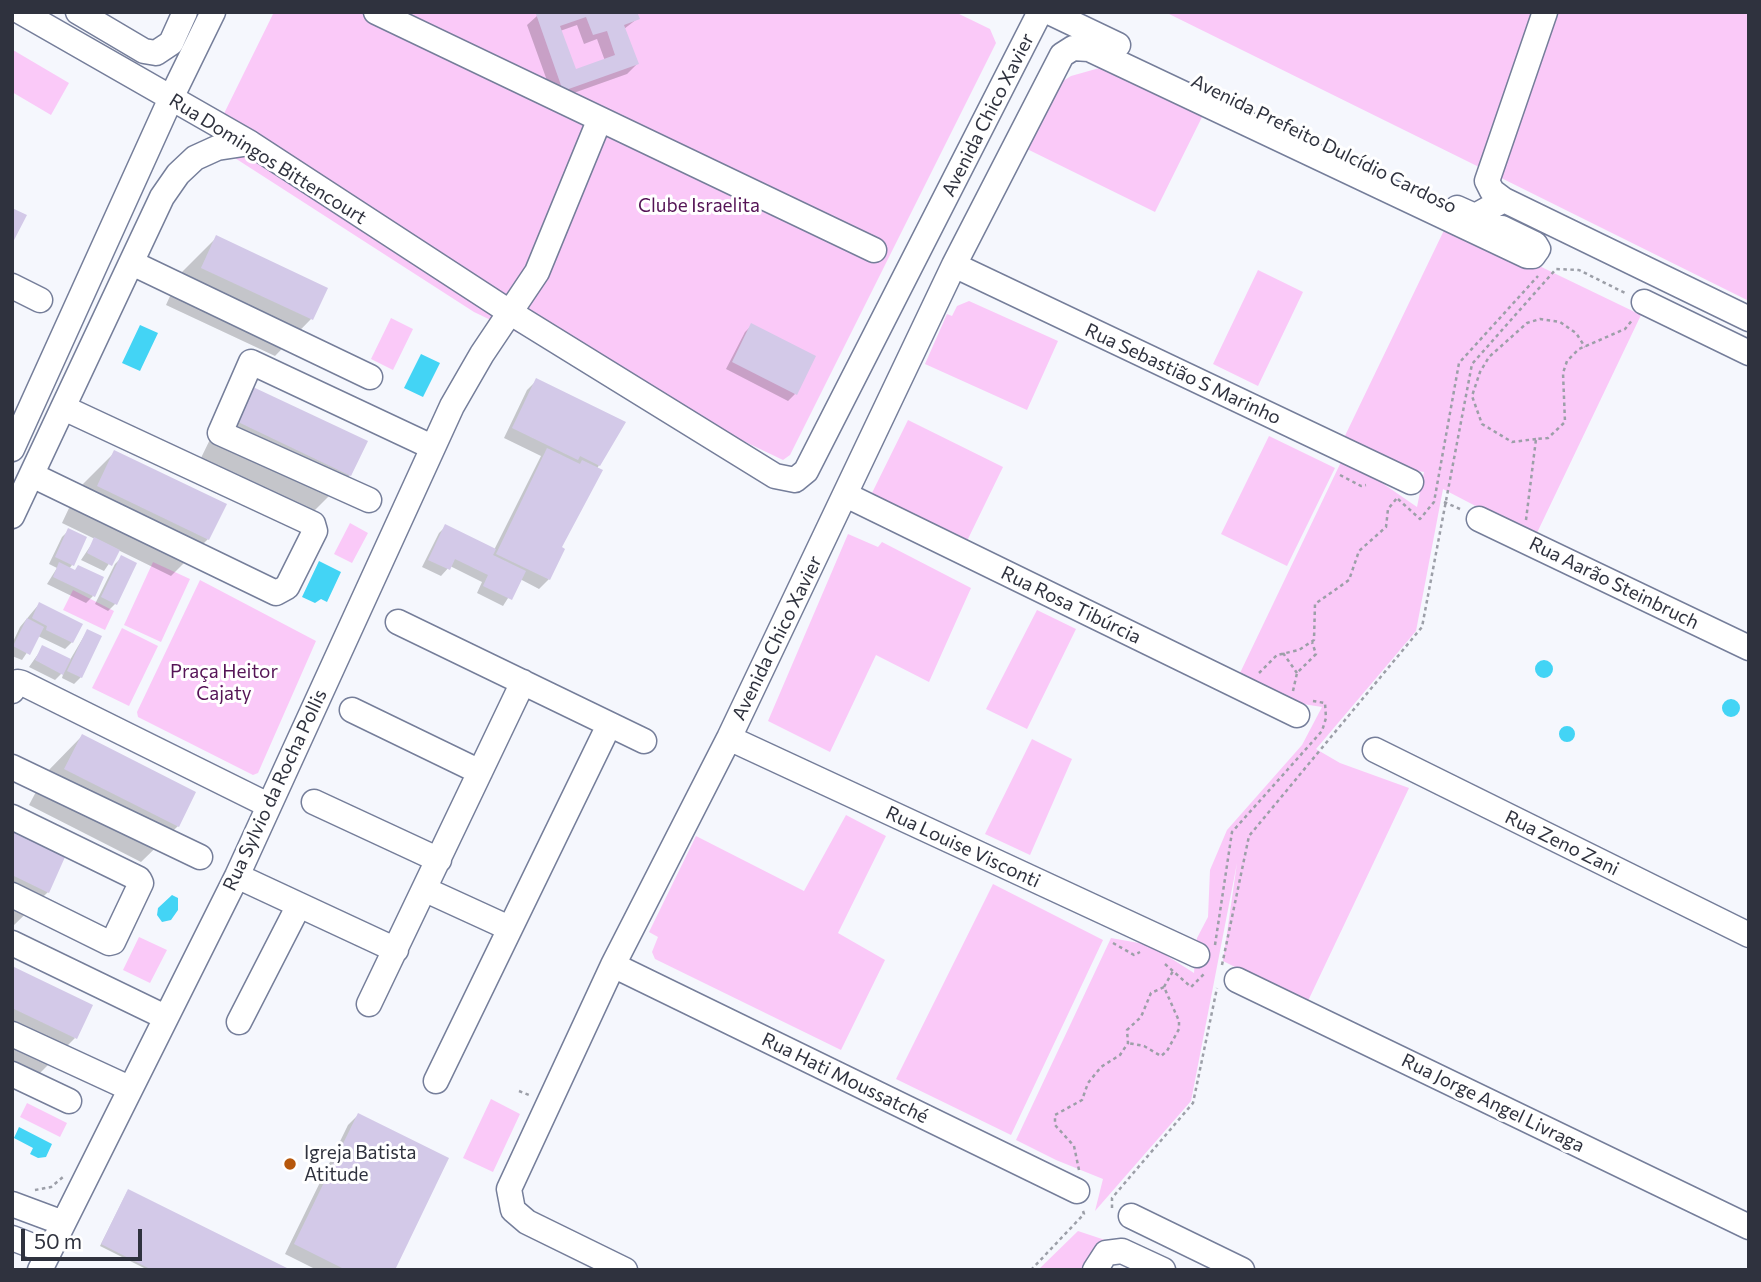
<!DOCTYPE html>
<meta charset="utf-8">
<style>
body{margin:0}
#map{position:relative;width:1761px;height:1282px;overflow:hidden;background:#f5f7fd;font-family:Commissioner,sans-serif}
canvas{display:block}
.frame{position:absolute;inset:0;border:14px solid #2f323e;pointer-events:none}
.scale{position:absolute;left:21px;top:1229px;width:121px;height:32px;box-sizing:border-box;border:4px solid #2f323e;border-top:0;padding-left:9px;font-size:21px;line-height:24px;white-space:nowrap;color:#2f323e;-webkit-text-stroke:5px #fff;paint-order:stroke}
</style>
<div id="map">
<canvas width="1761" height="1282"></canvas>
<div class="frame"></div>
<div class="scale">50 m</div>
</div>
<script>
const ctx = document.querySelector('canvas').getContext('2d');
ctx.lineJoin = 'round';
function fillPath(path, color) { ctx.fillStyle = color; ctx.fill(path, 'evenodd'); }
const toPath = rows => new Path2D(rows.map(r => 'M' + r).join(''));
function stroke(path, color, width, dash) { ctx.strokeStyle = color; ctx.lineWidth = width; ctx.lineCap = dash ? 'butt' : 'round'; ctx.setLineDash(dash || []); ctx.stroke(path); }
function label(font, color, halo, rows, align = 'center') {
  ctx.font = font + ' Commissioner,sans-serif'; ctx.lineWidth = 6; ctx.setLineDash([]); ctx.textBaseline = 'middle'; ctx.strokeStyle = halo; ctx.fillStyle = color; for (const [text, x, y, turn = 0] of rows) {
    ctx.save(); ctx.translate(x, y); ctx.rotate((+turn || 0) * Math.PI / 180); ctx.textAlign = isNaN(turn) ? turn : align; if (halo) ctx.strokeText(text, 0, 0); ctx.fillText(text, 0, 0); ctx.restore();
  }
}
fillPath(toPath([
 [274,12,955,12,990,29,996,43,790,455,783,460,474,312,210,142],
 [1165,12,1749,12,1749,301,1475,165],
 [13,50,69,83,51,115,12,92],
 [1103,67,1206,109,1155,212,1025,148,1060,83,1071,76],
 [1448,222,1641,315,1535,537,1443,489,1416,631,1316,749,1340,763,1409,788,1307,1003,1223,961,1237,863,1191,1101,1095,1211,1103,1179,1056,1160,1016,1140,1111,938,1150,945,1194,973,1197,938,1208,917,1210,870,1227,830,1302,745,1322,707,1271,699,1261,684,1240,673,1341,462,1372,476,1417,507,1424,472,1393,467,1342,442],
 [1258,270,1303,292,1258,386,1213,364],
 [969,301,1058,341,1027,410,925,364,947,314,952,316,957,306],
 [391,318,413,329,393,370,371,359],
 [908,420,1003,467,966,543,871,495],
 [1269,436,1335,468,1287,566,1221,534],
 [350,523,368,533,352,563,334,554],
 [848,534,878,547,882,542,971,588,929,682,876,655,830,752,768,721],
 [153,562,190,579,161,642,124,625],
 [200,580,316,641,258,773,253,775,138,717,137,712],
 [73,590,114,611,105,630,63,610],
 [1037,610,1076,629,1027,729,986,709],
 [122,628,158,646,129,706,92,688],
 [1032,739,1072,759,1030,855,985,834],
 [846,815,886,836,838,933,885,960,841,1050,655,959,652,952,658,937,649,932,696,836,804,891],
 [993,884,1103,940,1011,1135,896,1079],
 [139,937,167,950,150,983,123,970],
 [491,1099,520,1114,493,1172,463,1158],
 [27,1103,67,1123,60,1137,20,1117],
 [1078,1231,1108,1241,1086,1270,1038,1270]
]), '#fac9f8');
fillPath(toPath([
 [140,325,158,333,140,371,122,363],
 [421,354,440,363,423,397,404,388],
 [319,561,341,572,327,602,321,599,315,603,302,597],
 '1535 669a9 9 0 1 1 18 0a9 9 0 1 1-18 0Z',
 '1722 708a9 9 0 1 1 18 0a9 9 0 1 1-18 0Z',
 '1559 734a8 8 0 1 1 16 0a8 8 0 1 1-16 0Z',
 [172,895,178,898,178,910,171,920,162,922,157,915,158,908],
 [19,1127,52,1144,46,1157,38,1158,30,1154,33,1148,14,1138]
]), '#43d4f5');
fillPath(toPath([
 [547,12,637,19,624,29,637,64,627,74,554,100,527,25,537,16],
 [577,25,584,44,597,39,605,61,575,72,560,31],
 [217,237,326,288,311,319,275,356,166,305,180,274],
 [752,325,795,394,788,401,726,369,745,332],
 [537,380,599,465,559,548,549,579,539,589,520,579,503,606,477,593,482,582,450,566,441,576,422,567,439,533,446,526,494,550,541,456,504,438,527,390],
 [253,389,350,475,313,512,201,458,217,425],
 [115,452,224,505,208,539,171,576,118,550,104,571,81,560,95,539,62,523,78,489],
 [69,530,72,565,69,569,93,596,86,603,47,584,57,568,49,564,62,537],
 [122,557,135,564,115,604,108,611,95,604,115,564],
 [39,604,72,642,65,649,38,636,22,660,12,656,12,644,20,627],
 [87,631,81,677,74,684,62,678,64,671,55,680,29,667,43,647,70,660],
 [82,736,178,826,141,862,29,805,46,773],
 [12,833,48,892,12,927],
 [12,968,75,1038,39,1074,12,1061],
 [358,1115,393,1270,317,1270,285,1254,348,1125],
 [127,1192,287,1270,148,1270,100,1246]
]), '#0003');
fillPath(toPath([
 [542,12,637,12,640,19,624,25,639,64,563,91,536,14],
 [586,17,593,35,607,31,615,55,576,69,560,26],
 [12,208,27,215,12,244],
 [216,235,328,288,313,320,201,268],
 [751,323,816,356,797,395,732,362],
 [536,378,626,422,600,466,580,456,578,460,512,428],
 [253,387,368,441,351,476,236,421],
 [547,448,580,464,582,460,603,470,562,547,565,549,550,580,496,554],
 [114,450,227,504,209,540,97,486],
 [445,524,496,549,493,555,526,571,512,600,483,586,488,575,455,559,450,570,428,560],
 [68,528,87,537,74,566,55,557],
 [94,537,120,550,112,566,87,553],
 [121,555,137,563,117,605,101,597],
 [59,562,75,570,78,565,104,577,95,597,53,577],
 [39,602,83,624,73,643,46,630,47,626,32,618],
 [27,618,44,627,30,655,13,646],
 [87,629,102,636,82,678,67,671],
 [42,645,71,659,63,675,35,660],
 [82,734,196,792,179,827,64,769],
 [12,831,65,857,49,893,12,875],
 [12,966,93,1005,77,1039,12,1008],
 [358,1113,449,1158,395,1270,346,1270,294,1244],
 [128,1189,291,1270,152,1270,101,1244]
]), '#d3c9e8');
const minor = toPath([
 [21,12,250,143,511,313,775,476,795,480,806,471,1040,12],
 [78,12,144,51,156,53,171,43,185,12],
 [376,12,874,250],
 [1049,12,1118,45],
 [1504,200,1492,191,1487,181,1545,12],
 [1457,208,1475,216,1504,200,1749,319],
 [132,263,370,377],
 [954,265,1411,482],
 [12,286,40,300],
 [1644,302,1749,353],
 [12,449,171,98,213,12],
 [32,475,276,593,287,587,315,531,313,524,64,408],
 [846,495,1297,715],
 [369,500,220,433,251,362,432,447],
 [12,516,162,197,178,174,195,158,217,148,250,143],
 [1479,519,1749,648],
 [398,622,644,741],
 [12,691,18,682,22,683,268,805],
 [352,710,480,772],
 [729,738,1197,955],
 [1375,750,1749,935],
 [12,767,200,857],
 [314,802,439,860],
 [12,817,139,879,141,883,113,942,109,943,12,895],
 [237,876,396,950],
 [426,890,509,928],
 [12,943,165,1017],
 [613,965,1077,1191],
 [1237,980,1749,1227],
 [369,1004,523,682],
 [239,1022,299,905],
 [12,1034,129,1088],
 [12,1074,69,1101],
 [436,1081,609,725],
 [12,1204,63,1223],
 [1131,1216,1242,1270],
 [12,1238,48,1252],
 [40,1270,237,876,452,406,482,354,537,272,599,121],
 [625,1270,527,1222,513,1210,509,1189,613,965,729,738,954,265,1062,55,1073,48,1089,49,1527,256,1533,256,1538,249,1535,244,1502,228,1472,229],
 [1095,1270,1106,1253,1122,1251,1163,1270]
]);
stroke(minor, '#757e9a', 27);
stroke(toPath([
 [1536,439,1512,442,1482,424,1472,396,1480,372,1489,357,1527,323,1540,319,1560,322,1576,333,1585,347],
 [1340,475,1361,486,1366,485],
 [1398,499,1420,519,1434,502,1459,363,1538,276],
 [1444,502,1460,509],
 [1526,520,1536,439,1548,438,1565,422,1563,373,1567,361,1579,349,1625,329,1633,319],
 [1283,653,1297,673],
 [1259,673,1277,655,1299,650,1314,640,1315,604,1349,580,1359,551,1386,527,1388,509,1397,498],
 [1293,691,1297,673,1316,654,1312,642],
 [1113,943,1134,955,1140,952],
 [1215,945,1232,832,1322,731,1326,718,1325,703,1313,701],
 [1165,964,1191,987,1204,974],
 [1222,965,1249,836,1422,627,1472,364,1556,269,1579,270,1627,294],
 [1164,987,1173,971],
 [519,1091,529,1095],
 [1079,1170,1074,1146,1055,1125,1055,1115,1082,1100,1088,1083,1101,1067,1120,1055,1128,1043,1127,1030,1141,1017,1151,993,1164,987,1179,1021,1179,1029,1167,1051,1161,1056,1144,1046,1128,1043],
 [35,1190,51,1187,63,1177],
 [1112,1208,1112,1198,1193,1103,1217,988],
 [1031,1270,1084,1214,1083,1211]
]), '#9c9fa8', 2.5, [3.5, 3.5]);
stroke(minor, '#fff', 24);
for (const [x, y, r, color] of [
 [290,1164,7,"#b6570c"]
]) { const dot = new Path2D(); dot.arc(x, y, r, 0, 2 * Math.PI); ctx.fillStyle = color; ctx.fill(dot); stroke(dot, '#fff', 2.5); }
label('19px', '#2f323e', '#fff', [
 ["Avenida Chico Xavier",988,115,-63],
 ["Avenida Prefeito Dulcídio Cardoso",1324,144,26],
 ["Rua Domingos Bittencourt",268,159,32],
 ["Rua Sebastião S Marinho",1183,374,25],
 ["Rua Aarão Steinbruch",1614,583,26],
 ["Rua Rosa Tibúrcia",1071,605,26],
 ["Avenida Chico Xavier",777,638,-64],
 ["Rua Sylvio da Rocha Pollis",275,790,-65],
 ["Rua Zeno Zani",1562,843,26],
 ["Rua Louise Visconti",963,847,25],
 ["Rua Hati Moussatché",845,1078,26],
 ["Rua Jorge Angel Livraga",1493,1103,26]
]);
label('19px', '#551456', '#fff', [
 ["Clube Israelita",699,206],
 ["Praça Heitor",224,672],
 ["Cajaty",224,694]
]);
label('19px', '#2f323e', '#fff', [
 ["Igreja Batista",304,1153],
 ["Atitude",304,1175]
], 'left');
</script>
